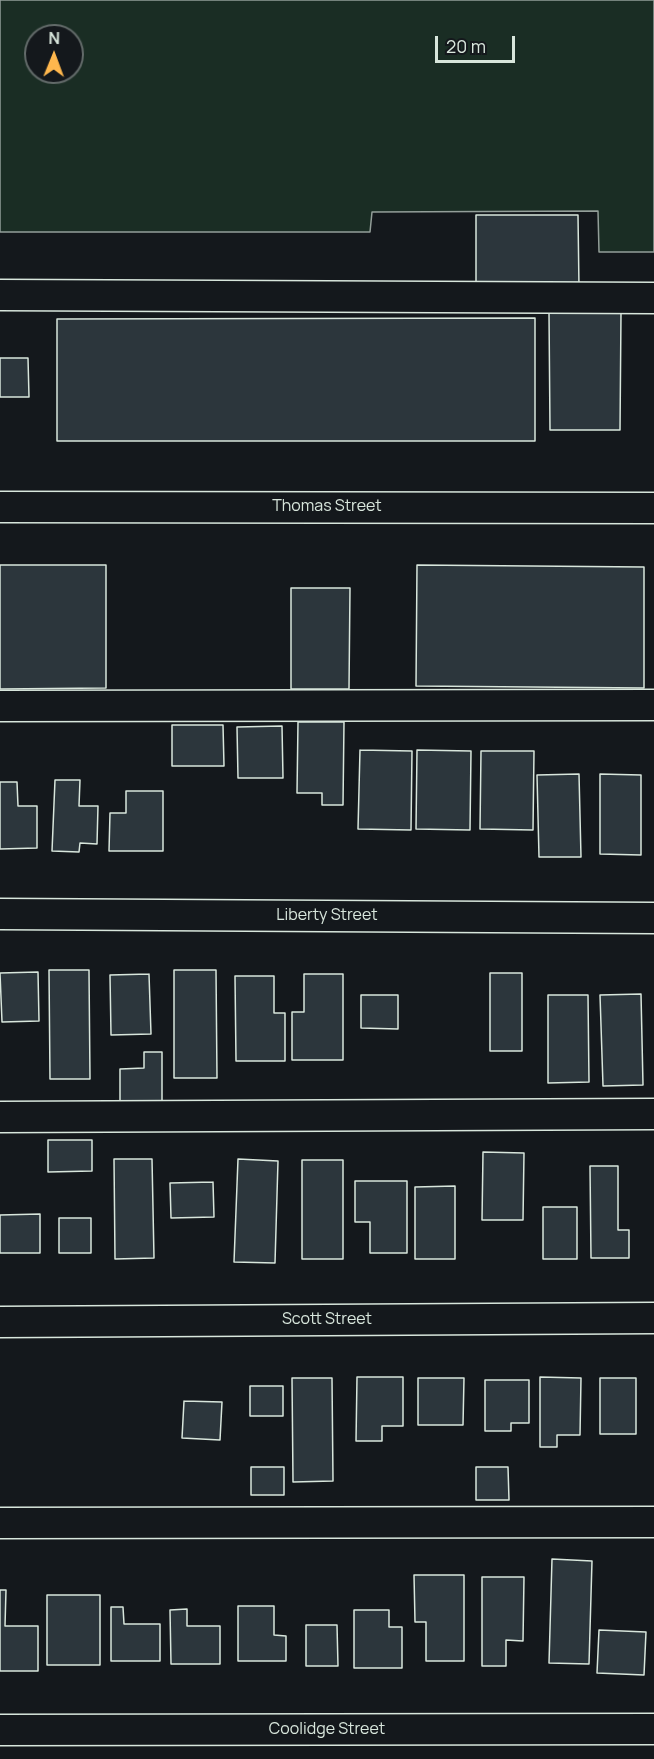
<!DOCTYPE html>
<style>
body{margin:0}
#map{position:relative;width:654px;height:1759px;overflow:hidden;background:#14181c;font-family:Manrope,sans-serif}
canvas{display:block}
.north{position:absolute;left:24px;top:24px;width:60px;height:60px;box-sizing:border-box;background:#14181c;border:2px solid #626a69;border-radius:50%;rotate:1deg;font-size:16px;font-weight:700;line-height:24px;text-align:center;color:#d8e6dc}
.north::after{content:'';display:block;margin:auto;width:21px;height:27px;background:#ffb74d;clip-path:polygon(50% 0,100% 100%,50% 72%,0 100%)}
.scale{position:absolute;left:435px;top:36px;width:80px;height:27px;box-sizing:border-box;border:3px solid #d8e6dc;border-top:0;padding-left:8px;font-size:18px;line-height:21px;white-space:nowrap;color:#d8e6dc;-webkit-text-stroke:4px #14181c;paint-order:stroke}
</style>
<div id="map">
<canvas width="654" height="1759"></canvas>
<div class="north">N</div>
<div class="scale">20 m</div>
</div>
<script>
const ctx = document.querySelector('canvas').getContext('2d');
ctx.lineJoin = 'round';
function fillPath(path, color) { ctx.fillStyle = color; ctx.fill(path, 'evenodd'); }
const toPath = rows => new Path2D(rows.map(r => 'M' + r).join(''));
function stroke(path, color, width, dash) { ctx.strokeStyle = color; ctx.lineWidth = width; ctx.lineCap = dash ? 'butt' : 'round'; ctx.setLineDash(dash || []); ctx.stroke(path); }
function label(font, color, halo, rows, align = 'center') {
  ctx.font = font + ' Manrope,sans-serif'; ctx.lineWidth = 4.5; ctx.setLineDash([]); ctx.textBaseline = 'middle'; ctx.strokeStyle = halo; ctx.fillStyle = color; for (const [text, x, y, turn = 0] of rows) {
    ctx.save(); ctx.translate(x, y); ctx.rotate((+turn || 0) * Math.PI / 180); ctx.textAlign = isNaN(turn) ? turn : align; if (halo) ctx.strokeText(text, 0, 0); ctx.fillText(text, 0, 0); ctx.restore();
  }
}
const green = toPath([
 [0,0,654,0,654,252,599,252,598,211,372,212,370,232,0,232,0,0],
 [36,36,72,36,72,72,36,72,36,36]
]);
fillPath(green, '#1a2d24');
stroke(green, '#939e99', 1.5);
const building = toPath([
 [476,215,578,215,579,288,476,289,476,215],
 [549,313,621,313,620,430,550,430,549,313],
 [535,318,535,441,57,441,57,319,535,318],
 [0,358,28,358,29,397,0,397,0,358],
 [0,565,106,565,106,688,0,689,0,565],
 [417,565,644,567,644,688,416,686,417,565],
 [291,588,350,588,349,689,291,689,291,588],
 [298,722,344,722,343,805,322,805,322,793,297,793,298,722],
 [172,725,223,725,224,766,172,766,172,725],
 [282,726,283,778,238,778,237,727,282,726],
 [360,750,412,751,411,830,358,829,360,750],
 [417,750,471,751,470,830,416,829,417,750],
 [481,751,534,751,533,830,480,829,481,751],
 [579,774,581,857,539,857,537,775,579,774],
 [600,774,641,775,641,855,600,854,600,774],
 [55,780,80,780,79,806,98,806,97,844,80,843,79,852,52,851,55,780],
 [0,782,17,782,18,806,37,806,37,848,0,849,0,782],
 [126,791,163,791,163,851,109,851,110,813,126,813,126,791],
 [49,970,89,970,90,1079,50,1079,49,970],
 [174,970,216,970,217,1078,174,1078,174,970],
 [38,972,39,1021,2,1022,0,973,38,972],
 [490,973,522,973,522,1051,490,1051,490,973],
 [149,974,151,1034,111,1035,110,975,149,974],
 [304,974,343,974,343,1060,292,1060,292,1012,304,1012,304,974],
 [235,976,274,976,274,1013,285,1013,285,1061,236,1061,235,976],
 [641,994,643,1085,603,1086,600,995,641,994],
 [361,995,398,995,398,1029,361,1028,361,995],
 [548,995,588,995,589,1082,548,1083,548,995],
 [144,1052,162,1052,162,1103,120,1103,120,1069,144,1068,144,1052],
 [48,1140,92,1140,92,1171,48,1172,48,1140],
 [483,1152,524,1153,523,1220,482,1220,483,1152],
 [114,1159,152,1159,154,1258,115,1259,114,1159],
 [238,1159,278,1161,275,1263,234,1262,238,1159],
 [302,1160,343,1160,343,1259,302,1259,302,1160],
 [590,1166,618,1166,618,1230,629,1230,629,1258,591,1258,590,1166],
 [355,1181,407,1181,407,1253,370,1253,370,1222,355,1222,355,1181],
 [213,1182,214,1217,171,1218,170,1183,213,1182],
 [455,1186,455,1259,415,1259,415,1187,455,1186],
 [543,1207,577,1207,577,1259,543,1259,543,1207],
 [40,1214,40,1253,0,1253,0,1215,40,1214],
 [59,1218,91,1218,91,1253,59,1253,59,1218],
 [357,1377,403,1377,403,1426,382,1426,382,1441,356,1441,357,1377],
 [540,1377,581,1378,580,1435,557,1435,557,1447,540,1447,540,1377],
 [292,1378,332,1378,333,1481,293,1482,292,1378],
 [418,1378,464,1378,463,1425,418,1425,418,1378],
 [600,1378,636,1378,636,1434,600,1434,600,1378],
 [485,1380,529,1380,529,1423,511,1423,511,1431,485,1431,485,1380],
 [250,1386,283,1386,283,1416,250,1416,250,1386],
 [184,1401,222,1402,220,1440,182,1438,184,1401],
 [251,1467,284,1467,284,1495,251,1495,251,1467],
 [476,1467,508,1467,509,1500,476,1500,476,1467],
 [552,1559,592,1561,589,1664,549,1663,552,1559],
 [414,1575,464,1575,464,1661,426,1661,426,1622,415,1622,414,1575],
 [482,1577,524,1577,523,1641,506,1640,506,1666,482,1666,482,1577],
 [0,1590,6,1590,5,1626,38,1626,38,1671,0,1671,0,1590],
 [47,1595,100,1595,100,1665,47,1665,47,1595],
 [238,1606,274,1606,274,1635,286,1636,286,1661,238,1661,238,1606],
 [111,1607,123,1607,124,1624,160,1624,160,1661,111,1661,111,1607],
 [187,1609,187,1626,220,1626,220,1664,171,1664,170,1610,187,1609],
 [354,1610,389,1610,389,1627,402,1627,402,1668,354,1668,354,1610],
 [306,1625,337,1625,338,1666,306,1666,306,1625],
 [599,1630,646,1632,644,1675,597,1673,599,1630]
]);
fillPath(building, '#2c363c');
stroke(building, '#d8e6dc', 1.5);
const minor = toPath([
 [0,295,654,298],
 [0,507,654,508],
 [0,706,654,705],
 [0,914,654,918],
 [0,1117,654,1114],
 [0,1322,654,1318],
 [0,1523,654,1522],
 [0,1730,654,1729]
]);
stroke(minor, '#d8e6dc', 33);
stroke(minor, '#14181c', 30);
label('16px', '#d8e6dc', '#14181c', [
 ["Thomas Street",327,507],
 ["Liberty Street",327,916],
 ["Scott Street",327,1320],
 ["Coolidge Street",327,1730]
]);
</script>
